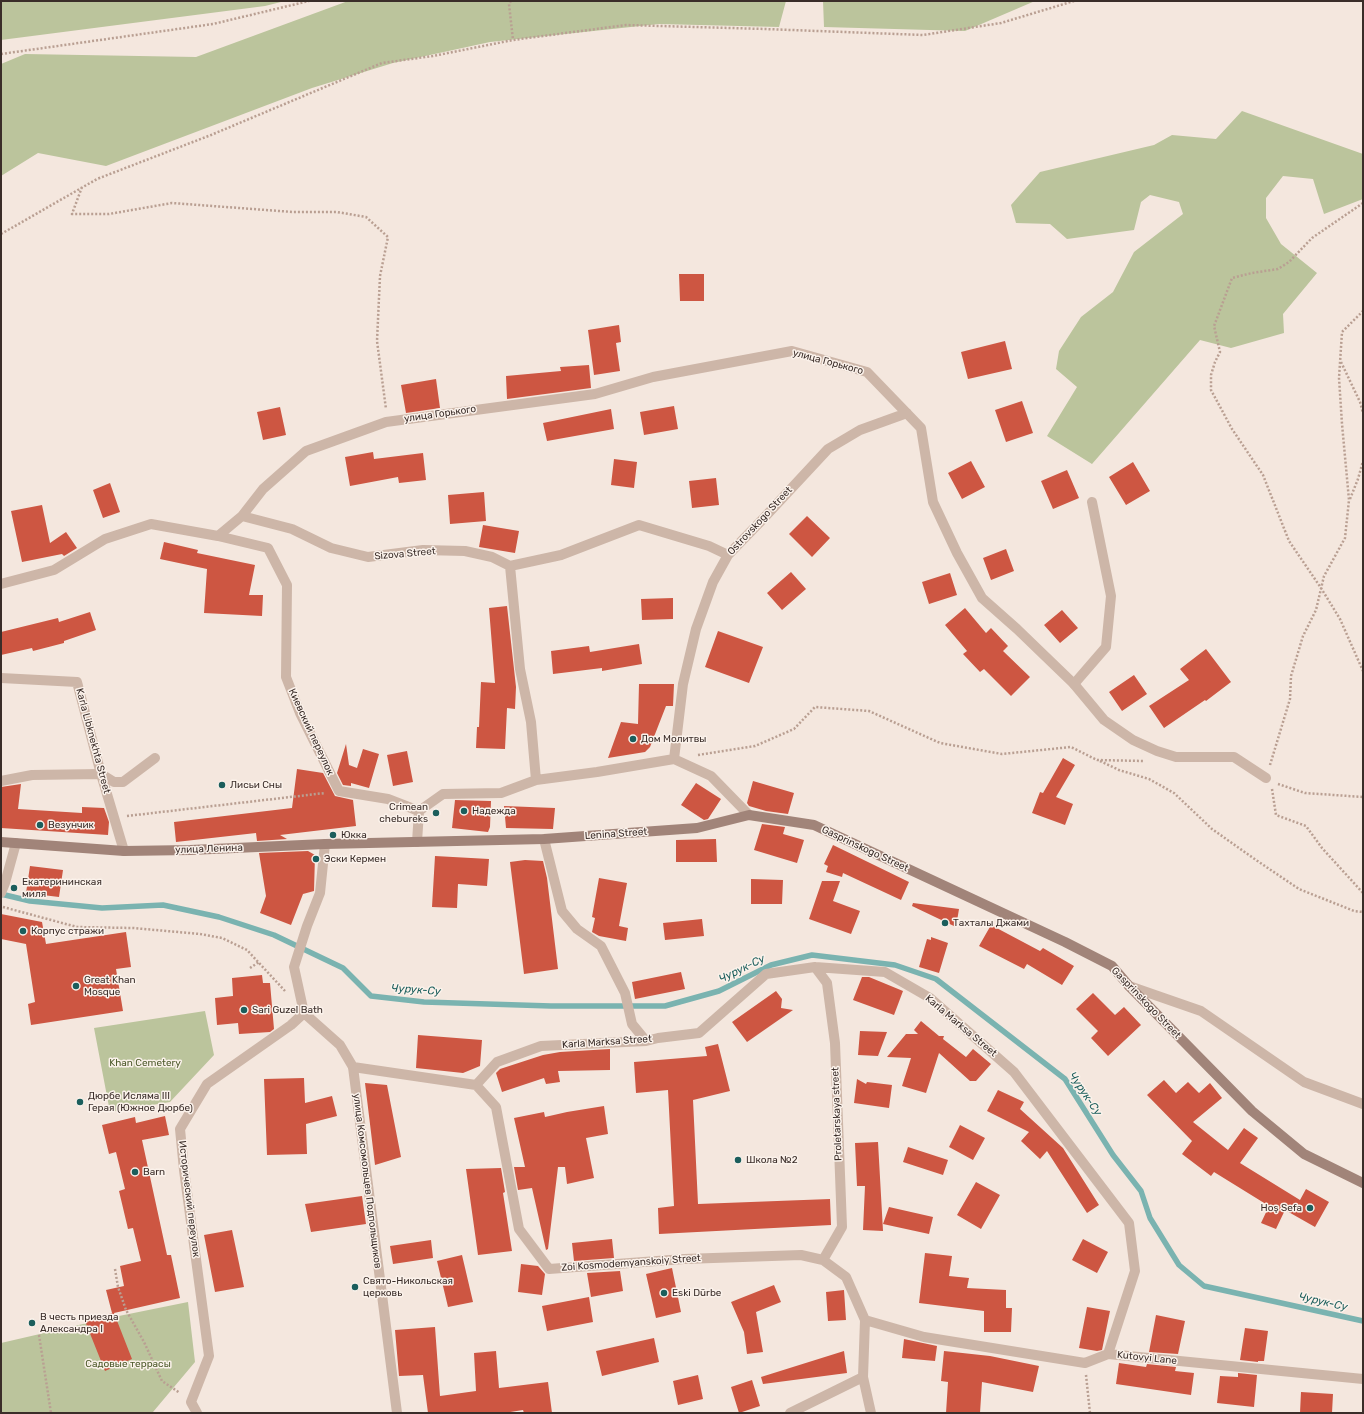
<!DOCTYPE html>
<meta charset="utf-8">
<style>
body{margin:0}
#map{position:relative;width:1364px;height:1414px;overflow:hidden;background:#f4e7de;font-family:Rubik,sans-serif}
canvas{display:block}
.frame{position:absolute;inset:0;border:2px solid #3a2d29;pointer-events:none}
</style>
<div id="map">
<canvas width="1364" height="1414"></canvas>
<div class="frame"></div>
</div>
<script>
const ctx = document.querySelector('canvas').getContext('2d');
ctx.lineJoin = 'round';
function fillPath(path, color) { ctx.fillStyle = color; ctx.fill(path, 'evenodd'); }
const toPath = rows => new Path2D(rows.map(r => 'M' + r).join(''));
function stroke(path, color, width, dash) { ctx.strokeStyle = color; ctx.lineWidth = width; ctx.lineCap = dash ? 'butt' : 'round'; ctx.setLineDash(dash || []); ctx.stroke(path); }
function label(font, color, halo, rows, align = 'center') {
  ctx.font = font + ' Rubik,sans-serif'; ctx.lineWidth = 3; ctx.setLineDash([]); ctx.textBaseline = 'middle'; ctx.strokeStyle = halo; ctx.fillStyle = color; for (const [text, x, y, turn = 0] of rows) {
    ctx.save(); ctx.translate(x, y); ctx.rotate((+turn || 0) * Math.PI / 180); ctx.textAlign = isNaN(turn) ? turn : align; if (halo) ctx.strokeText(text, 0, 0); ctx.fillText(text, 0, 0); ctx.restore();
  }
}
fillPath(toPath([
 [1,1,285,1,265,6,1,40],
 [348,1,786,1,779,27,659,24,490,42,393,63,312,88,106,166,38,153,1,176,1,64,25,54,196,57],
 [823,1,1035,1,965,31,824,27],
 [1242,111,1363,154,1363,199,1324,214,1313,179,1283,176,1266,198,1266,218,1281,244,1317,273,1283,314,1284,333,1231,348,1200,340,1092,464,1047,436,1077,387,1056,369,1059,351,1081,317,1113,292,1134,252,1183,214,1179,202,1150,195,1141,202,1134,230,1067,239,1050,224,1016,223,1011,205,1040,172,1154,145,1172,135,1216,139],
 [205,1011,214,1055,170,1102,110,1112,94,1028],
 [188,1302,195,1362,153,1412,153,1413,1,1413,1,1343,109,1318]
]), '#bbc49c');
stroke(toPath([
 [1,894,30,901,102,908,163,905,219,917,274,935,343,968,371,996,424,1002,551,1006,665,1006,719,991,771,965,812,955,895,965,936,979,1065,1079,1113,1155,1141,1191,1150,1218,1179,1265,1204,1286,1363,1321]
]), '#7ab3b0', 5.5);
fillPath(toPath([
 [679,274,704,274,704,301,680,301],
 [619,325,621,342,616,343,620,371,594,375,588,330],
 [1005,341,1012,369,968,379,961,352],
 [589,365,591,388,507,399,506,376,561,371,560,367],
 [436,379,440,408,406,413,401,385],
 [1022,401,1033,433,1006,442,995,410],
 [674,406,678,429,644,435,640,412],
 [280,407,286,435,263,440,257,412],
 [611,409,614,429,547,441,543,423],
 [373,452,374,459,423,453,426,480,399,483,398,477,350,486,345,457],
 [614,459,637,462,634,488,611,485],
 [971,461,985,487,962,499,948,473],
 [1133,462,1150,491,1126,505,1109,477],
 [1067,470,1079,498,1053,509,1041,481],
 [716,478,719,505,692,508,689,481],
 [110,483,120,512,103,518,93,490],
 [484,492,486,521,450,524,448,495],
 [42,505,50,543,66,532,77,548,64,556,62,554,22,562,11,511],
 [807,516,830,538,812,557,789,534],
 [483,525,519,531,515,553,479,547],
 [164,542,198,550,197,553,255,565,249,595,263,595,262,616,204,613,207,569,160,559],
 [1006,549,1014,571,991,580,983,558],
 [791,572,806,589,782,610,767,593],
 [950,573,957,595,929,604,922,582],
 [673,598,673,619,642,620,641,599],
 [507,606,516,687,515,709,507,708,505,749,476,748,477,727,479,727,481,682,495,683,489,608],
 [965,608,986,633,991,628,1008,646,1003,651,1030,677,1011,696,984,669,980,672,963,654,967,651,945,625],
 [1062,610,1078,628,1060,643,1044,625],
 [90,612,96,630,64,641,64,643,33,651,32,648,1,655,1,632,58,618,59,622],
 [718,631,763,647,749,683,705,667],
 [639,644,642,664,602,671,602,668,553,674,551,651,589,646,590,652],
 [1206,649,1231,682,1206,701,1205,700,1164,728,1149,706,1189,680,1180,669],
 [1134,675,1147,694,1122,711,1109,692],
 [639,684,674,684,673,706,666,706,650,747,645,752,608,758,621,722,638,724],
 [346,744,349,765,357,768,363,749,379,754,369,788,351,783,351,786,343,785,337,773],
 [407,751,413,782,393,786,387,755],
 [1063,758,1075,765,1056,797,1073,804,1065,825,1032,813,1040,792,1043,793],
 [297,769,323,773,335,796,353,800,356,826,280,835,287,839,257,841,256,833,176,842,174,822,292,808],
 [753,781,794,793,788,814,766,811,749,806,747,803],
 [696,783,721,799,708,819,704,820,681,805],
 [21,784,18,809,82,813,82,807,104,808,109,822,108,835,1,828,1,787],
 [455,800,491,801,490,827,488,832,452,828],
 [504,806,555,808,553,829,506,828],
 [762,824,785,827,783,834,804,840,797,863,754,850],
 [716,839,717,862,676,862,676,840],
 [833,845,909,882,901,900,843,873,842,877,826,872,828,866,824,864],
 [308,851,315,855,314,891,303,894,291,925,260,913,266,896,259,853],
 [435,856,489,859,487,886,458,884,457,908,432,907],
 [525,860,543,861,547,878,558,969,524,974,510,862],
 [30,866,63,870,59,897,26,893],
 [599,878,627,883,619,926,628,928,626,941,599,936,592,932,595,918,592,917],
 [751,879,783,880,782,904,751,904],
 [822,881,840,881,833,901,860,911,851,934,809,919],
 [913,903,959,909,956,927,912,906],
 [1,914,42,922,46,944,126,932,131,967,116,969,123,1011,31,1025,28,1004,35,1002,26,944,1,939],
 [702,919,704,936,665,940,663,923],
 [991,925,1040,951,1043,948,1074,966,1062,985,1027,964,1024,969,979,946],
 [931,937,948,943,939,973,919,967,927,939,931,940],
 [681,972,685,989,635,999,632,982],
 [262,975,263,983,270,983,274,1029,270,1032,239,1034,238,1023,217,1025,215,998,233,996,232,978],
 [862,977,869,977,903,991,894,1015,853,1000],
 [776,991,782,999,781,1008,793,1010,747,1042,732,1022],
 [1093,993,1115,1015,1124,1007,1141,1025,1108,1056,1091,1038,1098,1031,1076,1009],
 [921,1021,939,1036,944,1036,943,1039,966,1057,973,1049,991,1064,976,1081,970,1081,939,1053,926,1093,902,1086,911,1058,887,1057,906,1034,918,1034,914,1030],
 [860,1031,887,1032,878,1056,858,1055],
 [418,1035,482,1040,480,1066,463,1073,416,1068],
 [718,1044,730,1091,693,1100,698,1204,830,1199,831,1225,659,1234,658,1208,674,1206,668,1090,636,1093,634,1062,707,1056,705,1047],
 [610,1049,610,1070,558,1071,560,1082,546,1084,544,1078,502,1092,496,1073,500,1069,543,1055,560,1052],
 [304,1078,305,1103,332,1096,337,1116,306,1124,307,1154,267,1155,264,1079],
 [857,1079,866,1084,867,1082,892,1085,889,1108,854,1103],
 [1164,1080,1176,1093,1188,1082,1199,1093,1210,1083,1222,1098,1193,1122,1228,1150,1244,1128,1258,1138,1240,1163,1300,1200,1306,1189,1329,1202,1315,1227,1285,1210,1276,1229,1261,1223,1269,1206,1214,1172,1211,1176,1182,1154,1192,1141,1147,1095],
 [365,1083,387,1085,401,1157,375,1165],
 [998,1090,1024,1102,1020,1109,1063,1148,1099,1205,1087,1213,1047,1151,1040,1159,1021,1141,1029,1132,987,1111],
 [604,1106,608,1134,586,1138,594,1178,567,1184,565,1167,558,1167,548,1249,546,1250,532,1188,518,1190,514,1167,525,1167,514,1118,544,1112,545,1117,567,1112],
 [165,1116,169,1135,142,1140,167,1255,171,1255,180,1298,114,1313,132,1359,105,1371,85,1321,112,1313,106,1290,124,1286,120,1266,141,1261,133,1228,128,1229,119,1191,125,1189,116,1152,109,1154,102,1125,135,1117,136,1123],
 [960,1125,985,1138,973,1160,949,1147],
 [878,1142,883,1231,863,1230,865,1186,857,1186,855,1143],
 [908,1147,948,1160,943,1175,903,1162],
 [501,1168,505,1192,503,1193,512,1251,478,1255,466,1169],
 [976,1182,1000,1195,981,1229,957,1215],
 [362,1196,366,1224,311,1232,305,1204],
 [889,1207,933,1217,929,1234,883,1224],
 [232,1230,244,1287,215,1292,204,1235],
 [612,1239,614,1258,574,1261,572,1243],
 [1083,1239,1108,1252,1097,1273,1072,1260],
 [431,1240,433,1258,393,1264,390,1246],
 [925,1253,952,1256,949,1276,969,1278,967,1288,1006,1290,1006,1308,1012,1308,1011,1332,984,1332,984,1311,919,1303],
 [462,1255,473,1302,448,1307,437,1261],
 [521,1264,538,1266,545,1274,542,1295,518,1292],
 [672,1268,681,1312,656,1318,646,1274],
 [620,1271,623,1291,591,1297,587,1273],
 [774,1285,781,1302,756,1312,763,1352,747,1354,744,1332,731,1302],
 [844,1290,846,1320,828,1321,826,1292],
 [589,1297,593,1322,547,1331,542,1306],
 [1087,1307,1110,1311,1102,1350,1097,1351,1079,1348],
 [1156,1315,1185,1321,1178,1354,1149,1352],
 [435,1327,440,1396,476,1391,474,1353,496,1351,499,1388,548,1382,552,1413,524,1413,523,1410,504,1413,428,1413,423,1375,399,1376,395,1330],
 [1245,1328,1268,1331,1264,1361,1258,1361,1258,1362,1240,1360],
 [654,1338,659,1362,602,1376,596,1351],
 [904,1339,937,1346,935,1361,902,1358],
 [844,1351,847,1373,763,1384,761,1377],
 [944,1351,990,1356,1039,1366,1033,1392,982,1382,980,1413,946,1413,948,1382,941,1381],
 [1119,1363,1146,1367,1147,1364,1176,1367,1175,1371,1194,1373,1191,1395,1116,1384],
 [1238,1373,1257,1375,1254,1407,1217,1403,1220,1376,1238,1377],
 [698,1375,703,1399,678,1405,673,1381],
 [752,1380,760,1406,739,1413,731,1387],
 [1301,1392,1333,1394,1332,1413,1300,1413]
]), '#cd5642');
stroke(toPath([
 [511,1,509,4,513,40],
 [1,54,213,24,309,1],
 [82,187,72,214,109,214,172,203,293,212,337,212,366,217,388,237,380,276,377,341,386,409],
 [1363,203,1312,238,1289,262,1278,269,1252,273,1232,278,1214,326,1220,352,1215,362,1211,375,1211,390,1232,429,1263,475,1289,541,1321,588,1340,619,1363,671],
 [1,234,97,179,211,135,382,63,433,56,513,40,626,25,765,29,923,35,1001,23,1074,1],
 [1341,362,1360,402,1363,413],
 [1350,499,1358,479,1363,461],
 [698,755,755,746,794,729,815,707,869,711,940,743,1002,754,1071,747,1097,760,1144,761],
 [1100,761,1119,770,1149,779,1174,793,1212,829,1256,860,1299,889,1354,911,1363,912],
 [1270,765,1290,699,1291,676,1303,636,1316,610,1324,576,1345,538,1349,500,1342,424,1339,378,1342,332,1363,311],
 [1278,784,1305,793,1363,797],
 [1272,789,1276,815,1306,826,1322,848,1363,893],
 [127,816,325,793],
 [3,907,77,927,133,928,200,934,222,938,247,950,285,991],
 [250,968,259,962],
 [115,1269,118,1287,126,1310,144,1342,162,1381,180,1393],
 [39,1335,51,1413],
 [1086,1375,1090,1413]
]), '#b99f92', 2.5, [2, 2]);
stroke(toPath([
 [1074,684,1106,647,1111,596,1092,502],
 [1,781,32,775,101,774,114,782,123,782,155,758],
 [1,893,5,883,16,843],
 [353,1067,397,1413]
]), '#cdb6a8', 10);
stroke(toPath([
 [242,516,292,529,331,548,368,557,423,550,465,551,492,557,510,566,561,555,639,525,709,546,728,555],
 [218,536,268,548,287,585,286,677,300,713,339,791,388,799,419,811],
 [510,566,520,669,531,722,536,780],
 [1,584,54,570,105,539,151,524,218,536,242,516,263,489,306,451,386,422,595,394,653,377,792,351,867,372,921,428,933,502,957,553,982,598,1017,629,1074,684,1104,720,1133,740,1157,751,1176,757,1234,757,1266,778],
 [1,678,77,682,101,774,124,851],
 [749,815,711,776,674,759,683,684,696,629,713,582,728,555,762,520,828,449,860,430,907,413],
 [544,839,562,911,577,929,601,946,625,993,632,1024,646,1041],
 [417,842,419,811,443,794,501,793,536,780,597,772,674,759],
 [815,967,827,983,835,1043,842,1227,823,1260],
 [1129,986,1201,1011,1304,1082,1363,1104],
 [304,1013,340,1045,353,1067,476,1085,496,1107,519,1229,549,1269,684,1259,801,1255,823,1260,846,1277,865,1320,863,1377,871,1413],
 [304,1013,294,967,307,926,320,893,325,844],
 [476,1085,497,1062,541,1046,646,1041,658,1038,699,1033,766,974,815,967,885,972,930,998,1014,1072,1129,1223,1135,1271,1108,1354],
 [865,1320,924,1337,1085,1363,1108,1354,1363,1379],
 [197,1413,191,1402,209,1356,184,1170,180,1129,207,1084,291,1025,304,1013],
 [790,1413,863,1377]
]), '#cdb6a8', 10);
stroke(toPath([
 [1,842,124,851,190,850,325,844,544,839,697,828,749,815,814,825,1065,942,1112,966,1129,986,1252,1111,1304,1154,1363,1183]
]), '#a18479', 10);
for (const [x, y, r, color] of [
 [633,739,4,"#1b5e5c"],
 [222,785,4,"#1b5e5c"],
 [464,811,4,"#1b5e5c"],
 [436,813,4,"#1b5e5c"],
 [40,825,4,"#1b5e5c"],
 [333,835,4,"#1b5e5c"],
 [316,859,4,"#1b5e5c"],
 [14,888,4,"#1b5e5c"],
 [945,923,4,"#1b5e5c"],
 [23,931,4,"#1b5e5c"],
 [76,986,4,"#1b5e5c"],
 [244,1010,4,"#1b5e5c"],
 [80,1102,4,"#1b5e5c"],
 [738,1160,4,"#1b5e5c"],
 [135,1172,4,"#1b5e5c"],
 [1310,1208,4,"#1b5e5c"],
 [355,1287,4,"#1b5e5c"],
 [664,1293,4,"#1b5e5c"],
 [32,1323,4,"#1b5e5c"]
]) { const dot = new Path2D(); dot.arc(x, y, r, 0, 2 * Math.PI); ctx.fillStyle = color; ctx.fill(dot); stroke(dot, '#fbf2eb', 1.5); }
label('10px', '#3a2d29', '#fbf2eb', [
 ["улица Горького",828,362,15],
 ["улица Горького",440,414,-8],
 ["Ostrovskogo Street",760,521,-47],
 ["Sizova Street",405,554,-5],
 ["Киевский переулок",311,732,65],
 ["Karla Libknekhta Street",93,741,75],
 ["Lenina Street",616,834,-4],
 ["улица Ленина",209,849,-2],
 ["Gasprinskogo Street",865,849,25],
 ["Gasprinskogo Street",1146,1003,46],
 ["Karla Marksa Street",961,1026,40],
 ["Karla Marksa Street",607,1042,-4],
 ["Proletarskaya street",837,1114,-92],
 ["улица Комсомольцев Подпольщиков",367,1181,83],
 ["Исторический переулок",189,1199,83],
 ["Zoi Kosmodemyanskoiy Street",631,1263,-4],
 ["Kutovyi Lane",1147,1358,6]
]);
label('10px', '#3a2d29', '#fbf2eb', [
 ["Дом Молитвы",641,739],
 ["Лисьи Сны",230,785],
 ["Crimean",428,807,"right"],
 ["chebureks",428,819,"right"],
 ["Надежда",472,811],
 ["Везунчик",48,825],
 ["Юкка",341,835],
 ["Эски Кермен",324,859],
 ["Екатерининская",22,882],
 ["миля",22,894],
 ["Тахталы Джами",953,923],
 ["Корпус стражи",31,931],
 ["Great Khan",84,980],
 ["Mosque",84,992],
 ["Sari Guzel Bath",252,1010],
 ["Дюрбе Исляма III",88,1096],
 ["Герая (Южное Дюрбе)",88,1108],
 ["Школа №2",746,1160],
 ["Barn",143,1172],
 ["Hoş Sefa",1302,1208,"right"],
 ["Свято-Никольская",363,1281],
 ["церковь",363,1293],
 ["Eski Dürbe",672,1293],
 ["В честь приезда",40,1317],
 ["Александра I",40,1329]
], 'left');
label('10px', '#4d5a2b', '#fbf2eb', [
 ["Khan Cemetery",145,1063],
 ["Садовые террасы",128,1364]
]);
label('italic 11px', '#1b5e5c', '#fbf2eb', [
 ["Чурук-Су",742,969,-26],
 ["Чурук-Су",416,990,4],
 ["Чурук-Су",1085,1094,56],
 ["Чурук-Су",1323,1302,13]
]);
</script>
